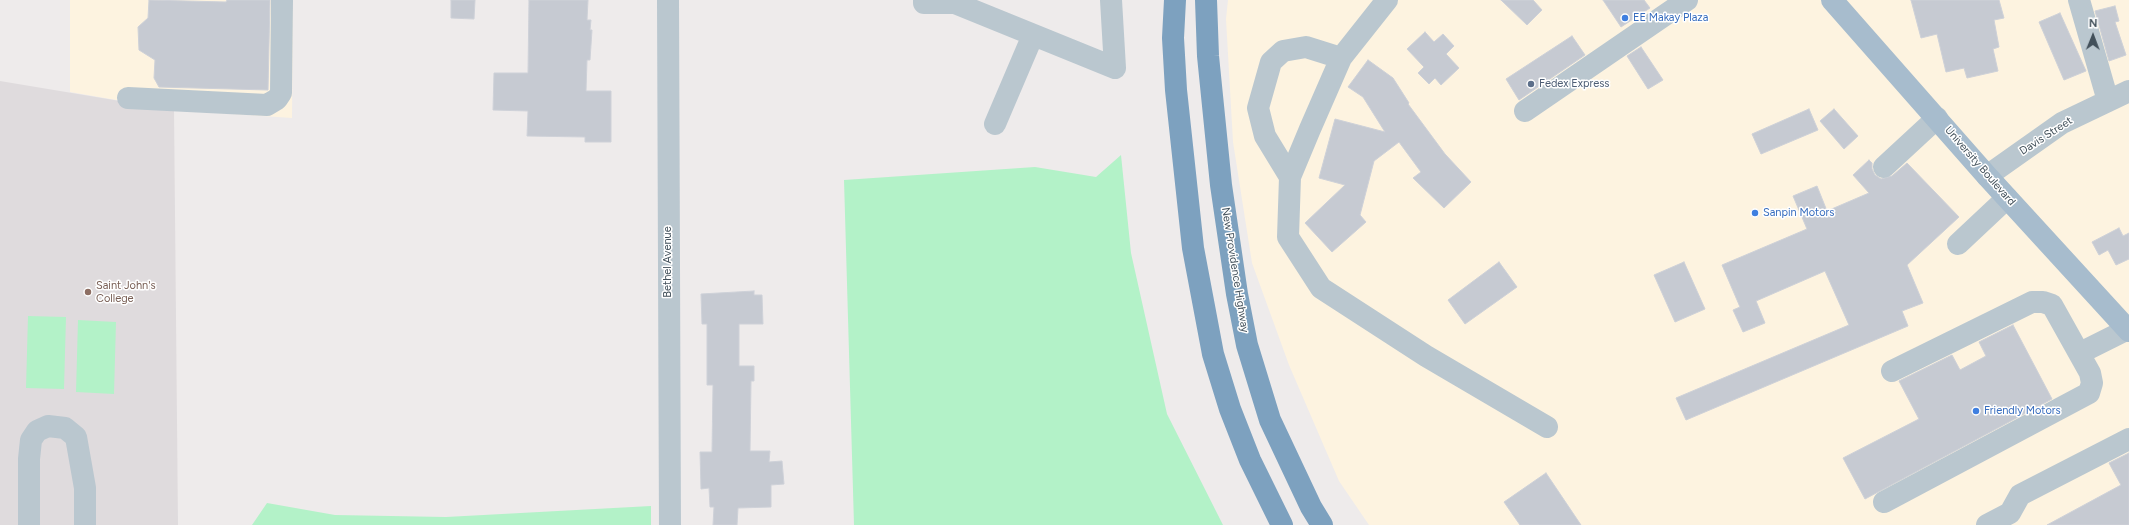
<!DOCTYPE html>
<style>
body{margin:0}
#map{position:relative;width:2129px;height:525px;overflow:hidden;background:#eeebeb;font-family:Figtree,sans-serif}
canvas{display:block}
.north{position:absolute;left:2073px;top:16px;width:40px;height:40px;-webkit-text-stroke:3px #fff;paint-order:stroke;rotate:1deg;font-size:11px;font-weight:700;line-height:16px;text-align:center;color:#42505a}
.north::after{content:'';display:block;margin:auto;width:14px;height:18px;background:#42505a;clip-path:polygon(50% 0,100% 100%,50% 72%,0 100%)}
</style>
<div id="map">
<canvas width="2129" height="525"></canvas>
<div class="north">N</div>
</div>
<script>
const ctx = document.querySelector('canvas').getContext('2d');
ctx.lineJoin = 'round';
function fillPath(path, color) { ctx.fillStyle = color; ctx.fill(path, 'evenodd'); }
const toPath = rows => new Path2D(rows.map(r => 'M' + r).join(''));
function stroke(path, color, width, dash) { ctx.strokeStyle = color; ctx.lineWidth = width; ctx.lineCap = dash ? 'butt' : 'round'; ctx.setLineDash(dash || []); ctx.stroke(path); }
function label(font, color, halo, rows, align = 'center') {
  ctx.font = font + ' Figtree,sans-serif'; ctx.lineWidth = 3; ctx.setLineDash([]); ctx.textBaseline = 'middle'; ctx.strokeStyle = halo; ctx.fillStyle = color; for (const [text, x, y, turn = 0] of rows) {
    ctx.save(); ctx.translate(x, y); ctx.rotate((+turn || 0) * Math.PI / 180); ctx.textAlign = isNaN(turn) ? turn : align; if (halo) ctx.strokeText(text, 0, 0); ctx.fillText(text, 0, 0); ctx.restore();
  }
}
fillPath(toPath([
 [70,0,293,0,292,118,174,110,70,92],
 [1228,0,2129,0,2129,525,1369,525,1339,481,1289,365,1252,263,1233,142,1226,19]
]), '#fdf3e0');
fillPath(toPath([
 [0,81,174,110,178,525,0,525]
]), '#dfdbdd');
fillPath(toPath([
 [1121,155,1131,253,1167,414,1223,525,854,525,844,180,1035,167,1096,177],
 [28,316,66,317,64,389,26,388],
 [78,320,116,322,114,394,76,392],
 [267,503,335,515,446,517,651,506,651,525,252,525]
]), '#b3f2c8');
const building = toPath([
 [149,0,226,2,227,0,270,0,268,90,159,87,154,78,155,60,139,50,138,27,148,18,149,0],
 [451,0,475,0,474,19,451,18,451,0],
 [529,0,588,0,587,20,591,20,590,30,592,30,590,60,587,60,586,91,611,91,611,142,585,142,585,137,527,136,528,111,493,110,494,73,528,73,529,0],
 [1501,0,1533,0,1542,10,1527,25,1501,0],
 [1603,0,1644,0,1650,8,1621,27,1603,0],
 [1911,0,1999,0,2004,18,1994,20,1999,47,1993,49,1998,71,1967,78,1964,68,1946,72,1937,34,1921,38,1911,0],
 [2115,6,2119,21,2115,22,2126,55,2109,61,2095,11,2115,6],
 [2060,13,2086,71,2064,80,2039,22,2060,13],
 [1425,32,1434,42,1443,34,1454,46,1446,54,1459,68,1441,85,1435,78,1429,84,1418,73,1424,67,1407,49,1425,32],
 [1572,36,1585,55,1519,100,1506,79,1572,36],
 [1641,47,1663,80,1648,89,1627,56,1641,47],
 [1368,60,1393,78,1409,103,1408,104,1445,154,1471,182,1444,208,1413,178,1421,172,1399,142,1374,161,1360,215,1366,222,1332,252,1305,223,1345,185,1319,178,1335,119,1385,132,1363,97,1348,87,1368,60],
 [1809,109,1818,130,1761,154,1752,134,1809,109],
 [1834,109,1858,136,1844,149,1820,121,1834,109],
 [1869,160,1872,163,1872,169,1875,175,1881,179,1892,176,1907,163,1959,217,1907,265,1923,303,1902,311,1908,326,1686,420,1676,398,1849,325,1825,271,1756,301,1765,323,1743,332,1733,310,1740,307,1722,265,1807,229,1793,196,1817,186,1827,211,1869,193,1853,175,1869,160],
 [2119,228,2123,236,2129,233,2129,259,2116,265,2108,250,2099,255,2092,242,2119,228],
 [1499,262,1517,287,1465,324,1448,300,1499,262],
 [1684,262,1705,309,1675,322,1654,275,1684,262],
 [754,291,754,295,762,295,763,324,739,324,739,366,754,366,754,381,751,381,750,451,770,451,769,462,782,461,784,484,771,485,771,507,738,508,737,525,713,525,714,507,710,507,709,488,701,489,700,452,712,452,713,385,707,385,707,324,702,324,701,294,754,291],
 [2013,325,2052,399,1865,499,1843,458,1919,419,1899,381,1952,355,1960,370,1986,356,1979,342,2013,325],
 [2129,453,2129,525,2047,525,2121,485,2109,463,2129,453],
 [1546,473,1581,525,1520,525,1504,502,1546,473]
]);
fillPath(building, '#c6cad2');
stroke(building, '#ced1d8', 1);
stroke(toPath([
 [668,0,670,525],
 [924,0,924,3,955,3,1115,68,1111,0],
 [1387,0,1341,58,1310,129,1290,177,1288,237,1321,288,1426,356,1547,427],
 [2079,0,2108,101],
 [128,98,267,105,277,99,281,93,282,0],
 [1525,111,1687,0],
 [995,124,1033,35],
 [1884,167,1937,118],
 [1987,176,2062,123,2129,91],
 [1290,177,1265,136,1258,108,1271,62,1283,51,1306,47,1341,58],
 [1958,244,2007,198],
 [2080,353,2128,329],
 [1884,502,2089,393,2092,383,2090,373,2052,305,2043,302,2032,302,1892,371],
 [29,525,29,459,31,440,37,431,48,426,65,428,76,437,85,488,85,525],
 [1987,525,2010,513,2020,495,2129,439]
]), '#bac7cf', 22);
stroke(toPath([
 [1832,0,1987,176,2129,331]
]), '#a7bccd', 22);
stroke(toPath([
 [1175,0,1173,38,1176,90,1193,248,1213,354,1230,409,1250,460,1282,525],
 [1206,0,1208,56,1221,185,1237,294,1247,345,1270,420,1311,507,1322,525]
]), '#7da1bf', 22);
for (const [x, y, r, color] of [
 [1625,18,4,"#3f7fe0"],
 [1531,84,4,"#5c6f8a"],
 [1755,213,4,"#3f7fe0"],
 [88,292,4,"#8d6e63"],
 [1976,411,4,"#3f7fe0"]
]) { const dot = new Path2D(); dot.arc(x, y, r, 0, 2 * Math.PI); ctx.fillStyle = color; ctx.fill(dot); stroke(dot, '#fff', 1.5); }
label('11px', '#366cbe', '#fff', [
 ["EE Makay Plaza",1633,18],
 ["Sanpin Motors",1763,213],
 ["Friendly Motors",1984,411]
], 'left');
label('11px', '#4e5e75', '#fff', [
 ["Fedex Express",1539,84]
], 'left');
label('11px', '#42505a', '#fff', [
 ["Davis Street",2046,136,-33],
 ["University Boulevard",1980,166,49],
 ["Bethel Avenue",668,262,-90],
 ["New Providence Highway",1235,270,81]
]);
label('11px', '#785e54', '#fff', [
 ["Saint John's",96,286],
 ["College",96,299]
], 'left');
</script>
